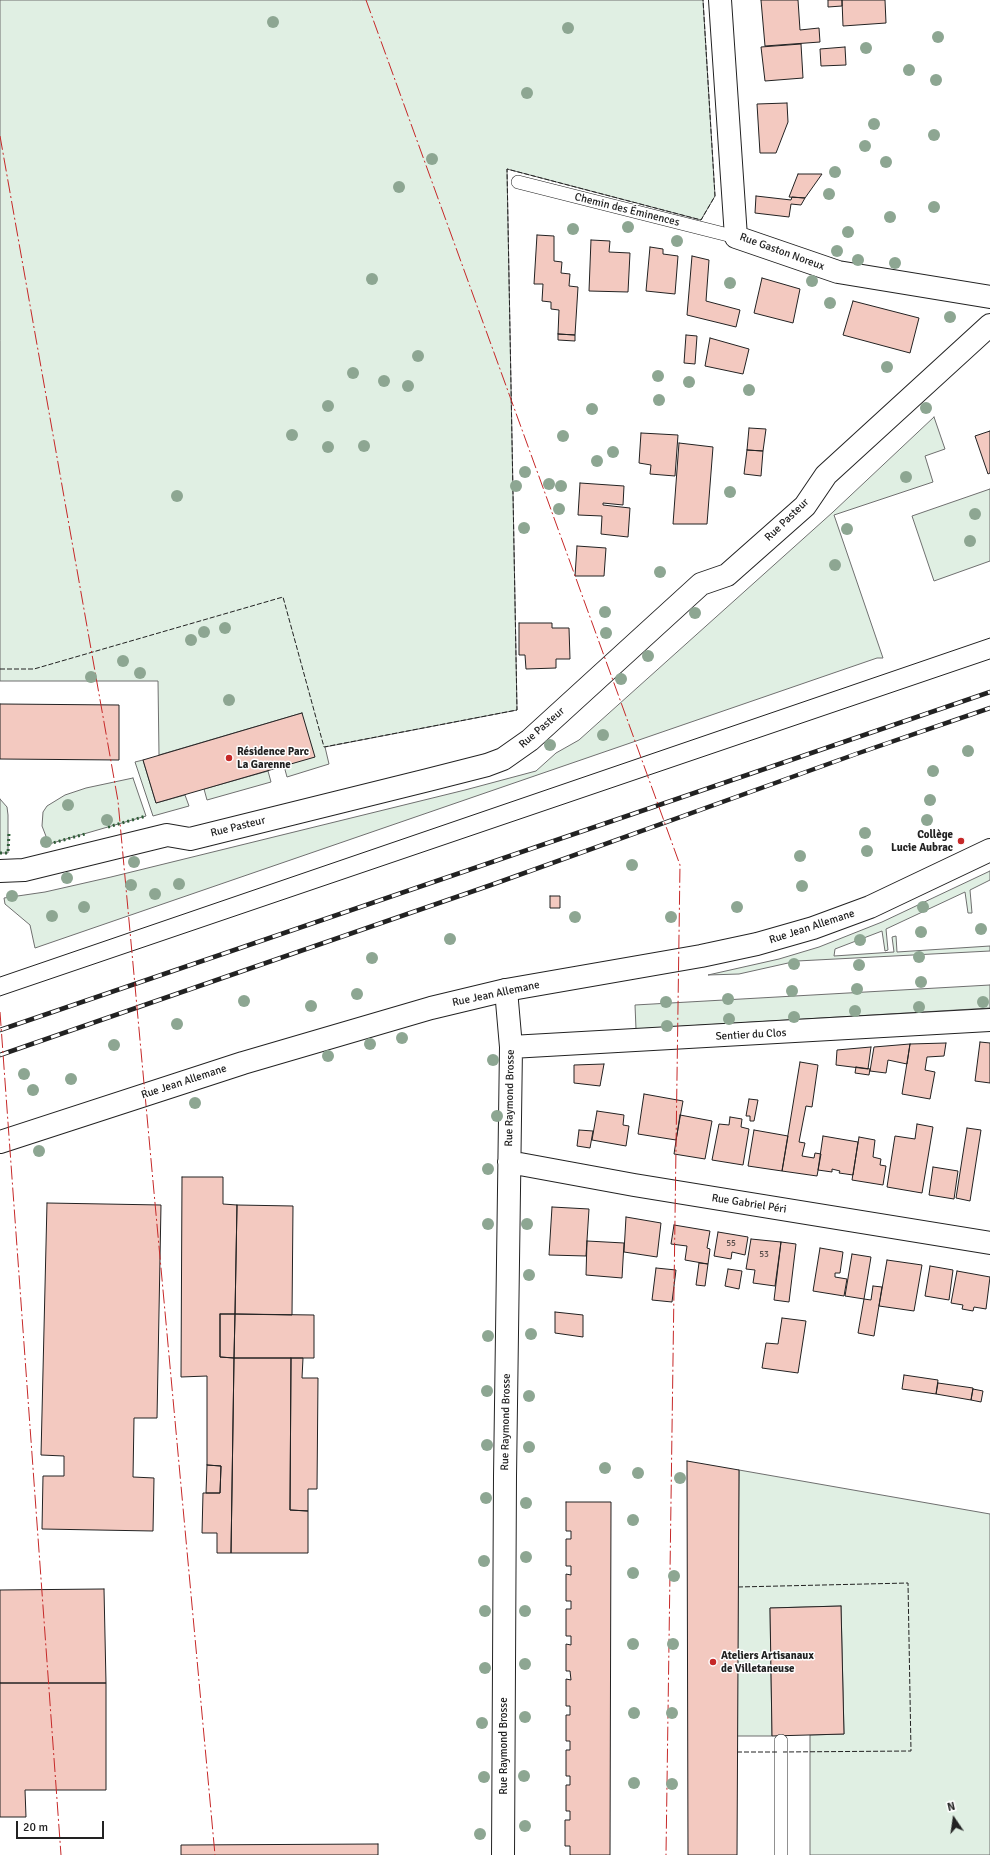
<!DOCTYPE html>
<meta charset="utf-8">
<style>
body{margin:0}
#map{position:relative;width:990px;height:1855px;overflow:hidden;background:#fff;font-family:Signika,sans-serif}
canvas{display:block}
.north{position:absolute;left:934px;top:1799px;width:40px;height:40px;-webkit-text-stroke:3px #fff;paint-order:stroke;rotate:347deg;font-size:11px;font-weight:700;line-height:16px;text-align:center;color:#222}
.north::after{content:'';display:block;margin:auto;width:14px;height:18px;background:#222;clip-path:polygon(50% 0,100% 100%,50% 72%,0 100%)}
.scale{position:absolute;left:16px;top:1821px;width:88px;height:18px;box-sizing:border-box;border:2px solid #222;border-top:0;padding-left:5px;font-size:12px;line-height:14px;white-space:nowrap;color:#222;-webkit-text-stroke:3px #fff;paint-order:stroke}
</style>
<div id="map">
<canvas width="990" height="1855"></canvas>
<div class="north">N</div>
<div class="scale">20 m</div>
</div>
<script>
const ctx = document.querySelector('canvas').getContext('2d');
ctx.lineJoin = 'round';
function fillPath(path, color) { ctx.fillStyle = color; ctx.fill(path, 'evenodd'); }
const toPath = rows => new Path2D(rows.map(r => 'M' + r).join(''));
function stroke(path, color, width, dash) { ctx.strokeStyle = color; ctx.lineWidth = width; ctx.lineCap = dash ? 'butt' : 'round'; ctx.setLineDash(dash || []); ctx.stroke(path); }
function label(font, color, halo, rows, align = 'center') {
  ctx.font = font + ' Signika,sans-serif'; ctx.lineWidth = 3; ctx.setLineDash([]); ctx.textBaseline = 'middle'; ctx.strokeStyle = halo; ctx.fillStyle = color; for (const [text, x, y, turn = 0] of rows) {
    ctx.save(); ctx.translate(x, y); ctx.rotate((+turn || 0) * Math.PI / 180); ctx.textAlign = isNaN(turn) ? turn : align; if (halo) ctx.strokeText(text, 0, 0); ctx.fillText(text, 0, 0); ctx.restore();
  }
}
const green = toPath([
 [0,0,703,0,715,196,701,220,507,169,517,710,325,747,329,764,287,777,284,766,302,713,159,755,158,681,0,681,0,0],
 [934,417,945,449,925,456,933,482,834,515,883,658,877,658,35,948,30,925,5,904,4,898,45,892,111,877,465,790,536,771,556,753,579,740,833,512,934,417],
 [990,489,990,561,934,581,912,516,990,489],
 [143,760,156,803,185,795,189,806,153,816,135,762,143,760],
 [268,771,271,782,207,800,204,789,268,771],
 [133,778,146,816,49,844,42,826,43,812,47,806,65,795,86,788,133,778],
 [0,799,7,807,8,815,8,853,0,853,0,799],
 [990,871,990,880,970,890,972,913,968,913,965,892,886,929,888,950,885,951,882,931,835,949,834,956,894,952,892,937,896,936,897,952,990,946,990,951,797,961,739,974,708,975,779,959,819,947,882,922,990,871],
 [990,985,990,1008,636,1029,635,1005,990,985],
 [739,1470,990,1514,990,1855,810,1855,810,1735,844,1734,841,1606,770,1608,772,1736,737,1736,739,1470]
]);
fillPath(green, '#e0efe3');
stroke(green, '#6f6f6f', 1);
const building = toPath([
 [761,0,798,0,800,30,819,28,820,42,765,46,761,0],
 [828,0,842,0,842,6,828,7,828,0],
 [842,0,885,0,886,23,843,26,842,0],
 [801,44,803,78,765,81,761,47,801,44],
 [845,47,846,65,821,66,820,49,845,47],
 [787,103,788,122,776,153,760,153,757,104,787,103],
 [798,174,822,174,805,198,789,197,798,174],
 [756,196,791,200,792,197,805,198,801,205,791,204,789,217,755,213,756,196],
 [537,235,554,236,554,261,562,262,561,273,570,274,569,286,578,287,575,335,558,334,559,310,551,309,551,302,542,301,543,284,534,284,537,235],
 [591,240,610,241,609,252,630,253,628,292,589,291,591,240],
 [650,247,663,249,663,254,678,256,675,294,646,291,650,247],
 [692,256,709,260,706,301,740,310,736,327,687,315,692,256],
 [762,278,800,289,793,323,754,313,762,278],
 [853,301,919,318,910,353,843,335,853,301],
 [558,334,575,335,575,341,558,340,558,334],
 [686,335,697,336,695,364,684,363,686,335],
 [710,338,749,349,743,374,705,366,710,338],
 [749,428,766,429,763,451,747,450,749,428],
 [990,431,990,473,988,474,975,436,990,431],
 [641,433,678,435,675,476,650,474,651,465,639,463,641,433],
 [679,443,713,447,707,524,673,524,679,443],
 [747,450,763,451,761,476,744,474,747,450],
 [580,483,624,486,623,505,603,503,603,505,630,508,628,537,601,534,602,516,578,515,580,483],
 [577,546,606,548,604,576,575,576,577,546],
 [519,623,552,623,552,628,569,628,570,659,556,659,556,668,526,669,525,655,519,655,519,623],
 [0,704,119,705,119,760,0,759,0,704],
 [302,713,315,757,156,803,143,760,302,713],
 [550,896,560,896,560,908,550,908,550,896],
 [980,1042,990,1043,990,1083,975,1081,980,1042],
 [946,1043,944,1056,927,1057,925,1070,935,1072,930,1099,902,1094,910,1044,946,1043],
 [910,1044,907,1064,888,1060,886,1073,870,1071,874,1047,910,1044],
 [871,1047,868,1069,836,1065,837,1050,871,1047],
 [800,1062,818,1065,812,1107,806,1106,799,1142,805,1143,802,1156,814,1158,815,1153,821,1154,817,1176,782,1171,800,1062],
 [604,1064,600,1086,574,1083,574,1065,604,1064],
 [856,1067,870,1069,869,1075,855,1073,856,1067],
 [644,1094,683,1101,676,1140,638,1134,644,1094],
 [749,1099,758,1100,754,1121,750,1121,750,1116,746,1116,749,1099],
 [597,1111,624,1115,623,1125,629,1126,626,1146,592,1140,597,1111],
 [680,1115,712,1121,705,1159,674,1154,680,1115],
 [730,1117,742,1119,741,1127,749,1129,743,1165,712,1160,719,1124,729,1125,730,1117],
 [917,1124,933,1127,922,1193,887,1187,895,1136,915,1139,917,1124],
 [967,1128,981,1130,970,1201,956,1198,967,1128],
 [579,1130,593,1131,590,1148,577,1146,579,1130],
 [754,1130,788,1136,782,1171,748,1166,754,1130],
 [823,1136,858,1142,853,1175,839,1173,840,1171,832,1169,832,1172,818,1170,823,1136],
 [859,1137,875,1140,873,1157,881,1159,880,1165,886,1166,883,1185,852,1180,859,1137],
 [933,1167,958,1171,954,1199,929,1195,933,1167],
 [182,1177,223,1177,223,1204,237,1205,235,1314,220,1314,220,1357,234,1358,231,1553,217,1553,217,1533,202,1533,203,1493,220,1493,221,1466,207,1465,207,1376,181,1377,182,1177],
 [47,1203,161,1205,157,1418,134,1418,133,1477,154,1478,153,1531,42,1529,43,1476,64,1476,64,1456,41,1455,47,1203],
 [237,1205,293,1206,292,1315,235,1314,237,1205],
 [552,1207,589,1209,586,1256,549,1255,552,1207],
 [626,1217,661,1223,657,1257,624,1252,626,1217],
 [674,1225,710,1231,707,1248,710,1249,708,1264,685,1260,687,1246,671,1244,674,1225],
 [718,1232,748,1237,745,1255,732,1252,731,1259,714,1256,718,1232],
 [751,1239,781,1242,775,1286,753,1283,755,1270,746,1269,751,1239],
 [587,1241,624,1243,622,1278,586,1275,587,1241],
 [781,1242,796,1244,789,1302,774,1300,781,1242],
 [820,1248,843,1252,840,1273,835,1273,835,1277,847,1279,844,1296,813,1291,820,1248],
 [852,1254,871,1257,864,1299,845,1296,852,1254],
 [887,1260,922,1265,914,1311,879,1306,887,1260],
 [699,1263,708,1264,705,1286,696,1285,699,1263],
 [930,1266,953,1270,949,1300,925,1296,930,1266],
 [656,1268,676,1270,672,1302,652,1300,656,1268],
 [728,1269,742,1271,739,1289,725,1286,728,1269],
 [957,1271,990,1277,986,1309,974,1307,973,1311,962,1309,963,1305,951,1303,957,1271],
 [873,1286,882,1287,874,1336,858,1333,864,1299,871,1300,873,1286],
 [555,1312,583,1315,583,1337,555,1333,555,1312],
 [220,1314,235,1314,234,1358,220,1357,220,1314],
 [235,1314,314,1315,314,1358,234,1358,235,1314],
 [782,1318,806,1321,798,1373,762,1368,766,1343,778,1344,782,1318],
 [234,1358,291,1358,290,1510,308,1511,308,1553,231,1553,234,1358],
 [291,1358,303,1358,302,1378,318,1378,317,1489,308,1489,308,1511,290,1510,291,1358],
 [904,1375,938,1380,936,1394,902,1389,904,1375],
 [938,1383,973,1388,971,1400,936,1394,938,1383],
 [973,1389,983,1391,981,1402,971,1400,973,1389],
 [687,1461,739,1470,737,1855,688,1855,687,1461],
 [207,1465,221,1466,220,1493,206,1493,207,1465],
 [566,1502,611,1502,610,1855,570,1855,570,1846,565,1846,565,1820,570,1820,570,1811,566,1811,566,1785,570,1785,570,1776,566,1776,566,1750,570,1750,570,1741,566,1741,566,1715,570,1715,570,1706,566,1706,566,1679,571,1680,570,1671,566,1671,566,1644,571,1645,571,1636,566,1636,566,1609,571,1609,571,1601,566,1601,566,1574,571,1575,571,1566,566,1566,566,1539,571,1539,571,1531,566,1531,566,1502],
 [104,1589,106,1683,0,1683,0,1590,104,1589],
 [841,1606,844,1734,772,1736,770,1608,841,1606],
 [0,1683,106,1683,106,1790,25,1790,26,1817,0,1817,0,1683],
 [378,1844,378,1855,181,1855,181,1845,378,1844]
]);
fillPath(building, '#f3c9c0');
stroke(building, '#222', 1);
const lane = toPath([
 [518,182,736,237],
 [781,1741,781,1855]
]);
const street = toPath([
 [720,0,736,237,838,272,990,297],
 [0,871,24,870,167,835,190,839,428,780,487,765,503,759,530,740,701,584,727,575,805,506,826,475,990,325],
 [511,1047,990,1020],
 [509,1162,634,1185,990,1243],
 [503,1855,505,1476,511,1047,506,990]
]);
const secondary = toPath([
 [0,1142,243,1063,431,1008,506,990,701,956,757,944,813,928,870,907,990,850]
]);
stroke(lane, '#222', 14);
stroke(street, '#222', 24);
stroke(secondary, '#222', 24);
stroke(lane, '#fff', 13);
stroke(street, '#fff', 22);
stroke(secondary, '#fff', 22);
stroke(toPath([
 [0,977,990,638],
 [0,996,990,659]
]), '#222', 1);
const rail = toPath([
 [0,1030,990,692],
 [0,1055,491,885,856,754,990,708]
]);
stroke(rail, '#222', 4.5);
stroke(rail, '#fff', 3, [9]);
stroke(toPath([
 [108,827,146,816],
 [49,844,85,834],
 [0,853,8,853,9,833]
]), '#2f5e38', 3, [2, 3]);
stroke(toPath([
 [0,669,34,669,283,597,324,747,517,710,507,169,701,220,715,196,703,0],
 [738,1587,908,1583,911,1751,783,1752],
 [737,1752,777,1752]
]), '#222', 1, [5, 2]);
stroke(toPath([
 [366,0,680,865,666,1855],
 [0,136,118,801,215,1855],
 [0,1012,61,1855]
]), '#c62828', 1, [14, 3, 2, 3]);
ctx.fillStyle = '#8da692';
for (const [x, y] of [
 [273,22],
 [568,28],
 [938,37],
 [866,48],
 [909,70],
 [936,80],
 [527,93],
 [874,124],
 [934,135],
 [865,146],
 [432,159],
 [886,162],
 [835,172],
 [399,187],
 [829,194],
 [934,207],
 [890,217],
 [628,227],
 [573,229],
 [848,232],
 [677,241],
 [837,251],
 [858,260],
 [895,263],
 [372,279],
 [812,281],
 [730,283],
 [830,303],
 [950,317],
 [418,356],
 [887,367],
 [353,373],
 [658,376],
 [384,381],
 [689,382],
 [408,386],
 [749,390],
 [659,400],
 [328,406],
 [926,408],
 [592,409],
 [292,435],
 [563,436],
 [364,446],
 [328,447],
 [613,452],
 [597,461],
 [525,472],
 [906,477],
 [549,484],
 [516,486],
 [561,486],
 [730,492],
 [177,496],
 [559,509],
 [975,514],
 [524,528],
 [847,529],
 [970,541],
 [835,565],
 [660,572],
 [605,612],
 [695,613],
 [225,628],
 [204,632],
 [606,633],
 [191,640],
 [648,656],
 [123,661],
 [140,673],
 [91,677],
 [621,679],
 [229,700],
 [603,735],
 [550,745],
 [968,751],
 [933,771],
 [930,800],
 [68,805],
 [107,820],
 [927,820],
 [865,833],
 [46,842],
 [867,851],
 [800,856],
 [134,862],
 [632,865],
 [67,878],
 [179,884],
 [131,885],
 [802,886],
 [155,894],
 [12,896],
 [84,907],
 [737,907],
 [923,907],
 [52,916],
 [575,917],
 [671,917],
 [981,929],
 [921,932],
 [450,939],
 [860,940],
 [919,957],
 [372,958],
 [794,964],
 [859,965],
 [921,982],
 [857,989],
 [792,991],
 [357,994],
 [728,999],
 [244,1001],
 [666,1002],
 [983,1002],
 [311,1006],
 [919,1007],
 [855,1011],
 [794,1017],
 [729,1019],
 [177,1024],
 [667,1026],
 [402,1038],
 [370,1044],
 [114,1045],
 [328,1056],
 [493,1060],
 [24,1074],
 [71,1079],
 [33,1090],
 [195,1103],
 [497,1116],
 [39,1151],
 [488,1169],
 [488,1224],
 [527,1224],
 [529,1275],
 [531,1334],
 [488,1336],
 [487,1391],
 [529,1396],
 [487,1445],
 [529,1447],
 [605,1468],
 [638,1473],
 [680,1478],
 [486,1498],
 [526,1503],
 [633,1520],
 [526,1557],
 [484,1561],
 [633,1573],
 [674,1576],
 [485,1611],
 [525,1611],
 [633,1644],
 [673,1644],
 [525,1664],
 [485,1668],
 [634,1713],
 [672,1713],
 [525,1717],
 [482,1723],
 [524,1776],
 [484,1777],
 [634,1783],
 [672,1784],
 [525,1826],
 [480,1834]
]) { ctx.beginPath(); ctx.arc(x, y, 6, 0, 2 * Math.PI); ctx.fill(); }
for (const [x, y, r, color] of [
 [229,758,4,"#c62828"],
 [961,841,4,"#c62828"],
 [713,1662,4,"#c62828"]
]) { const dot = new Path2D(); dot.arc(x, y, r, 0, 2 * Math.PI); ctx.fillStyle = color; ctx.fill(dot); stroke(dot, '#fff', 1.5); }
label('9px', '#564c4a', null, [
 ["55",731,1244],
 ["53",764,1255]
]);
label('11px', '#222', '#fff', [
 ["Chemin des Éminences",627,210,14],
 ["Rue Gaston Noreux",782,252,20],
 ["Rue Pasteur",787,520,-44],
 ["Rue Pasteur",542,728,-41],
 ["Rue Pasteur",238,827,-14],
 ["Rue Jean Allemane",812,927,-18],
 ["Rue Jean Allemane",496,994,-12],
 ["Sentier du Clos",751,1035,-3],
 ["Rue Jean Allemane",184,1082,-18],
 ["Rue Raymond Brosse",510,1098,-89],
 ["Rue Gabriel Péri",749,1204,9],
 ["Rue Raymond Brosse",506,1422,-89],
 ["Rue Raymond Brosse",504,1746,-90]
]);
label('bold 11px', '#222', '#fff', [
 ["Résidence Parc",237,752],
 ["La Garenne",237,765],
 ["Collège",953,835,"right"],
 ["Lucie Aubrac",953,848,"right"],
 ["Ateliers Artisanaux",721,1656],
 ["de Villetaneuse",721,1669]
], 'left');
</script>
